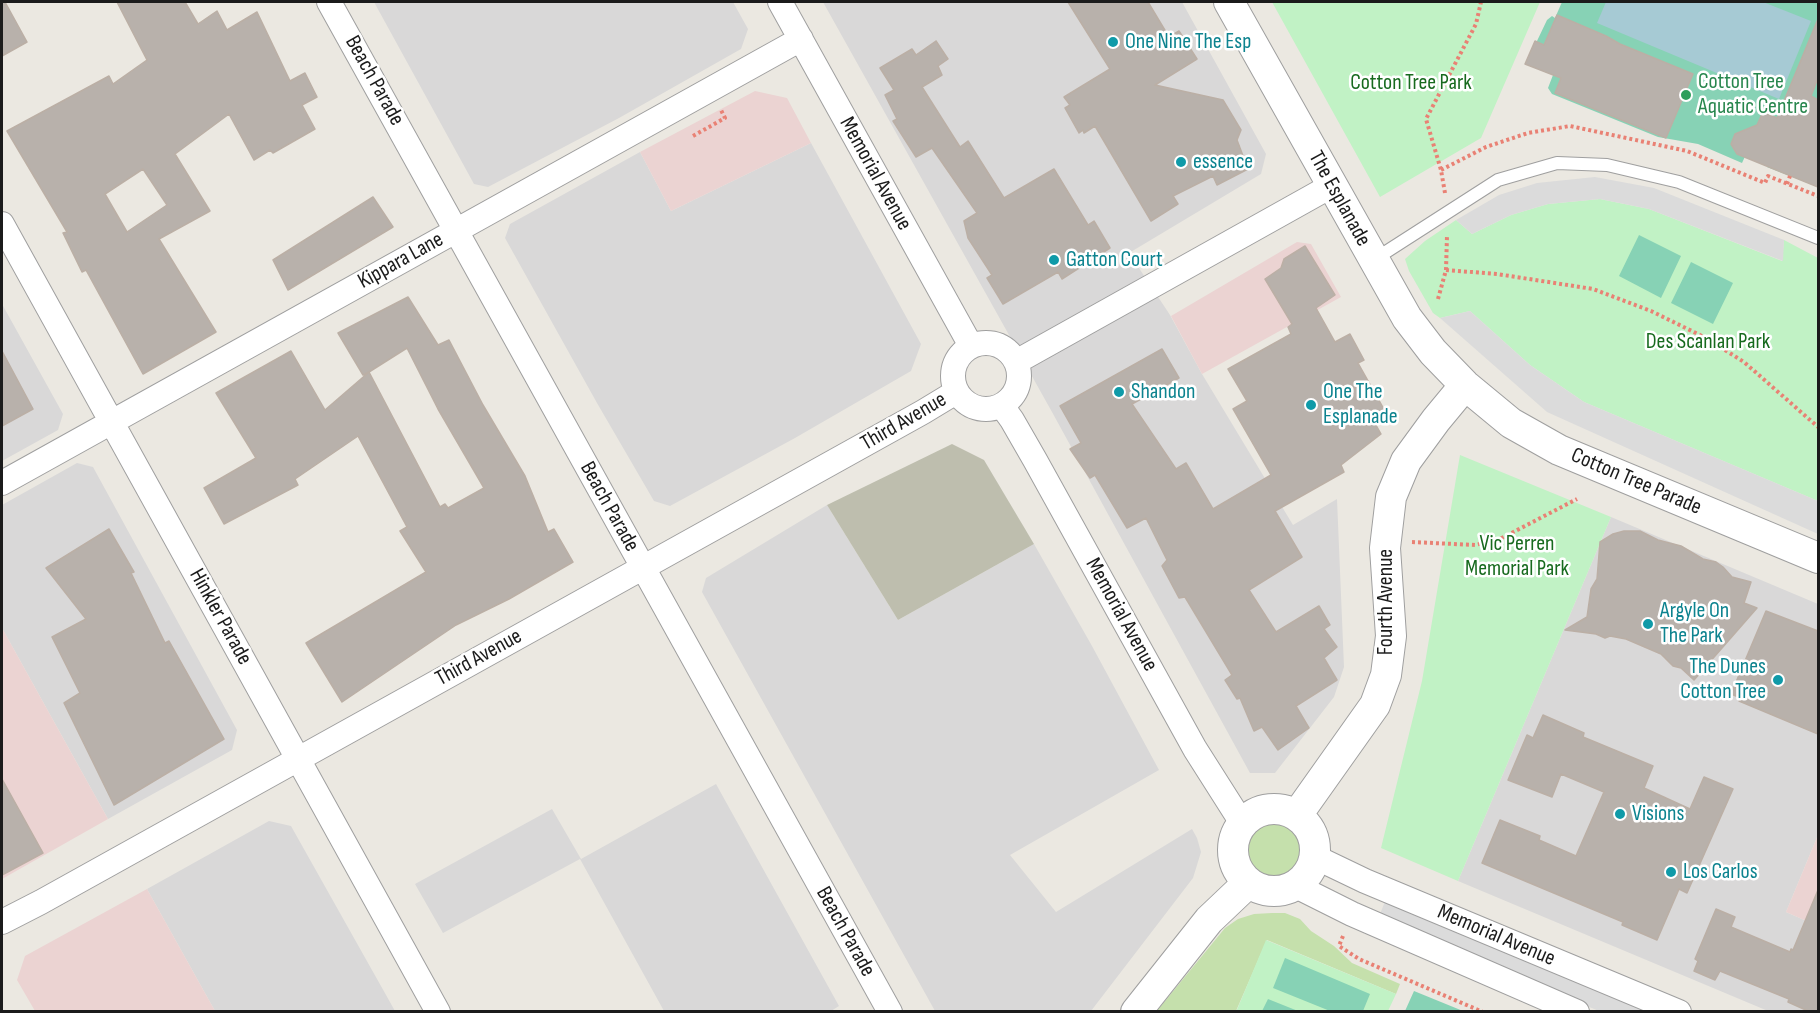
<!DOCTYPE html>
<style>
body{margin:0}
#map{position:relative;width:1820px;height:1013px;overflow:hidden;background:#ebe8e1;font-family:"Sofia Sans Condensed",sans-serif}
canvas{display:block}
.frame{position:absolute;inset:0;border:3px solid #1b1b1b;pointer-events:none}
</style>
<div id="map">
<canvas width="1820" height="1013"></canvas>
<div class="frame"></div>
</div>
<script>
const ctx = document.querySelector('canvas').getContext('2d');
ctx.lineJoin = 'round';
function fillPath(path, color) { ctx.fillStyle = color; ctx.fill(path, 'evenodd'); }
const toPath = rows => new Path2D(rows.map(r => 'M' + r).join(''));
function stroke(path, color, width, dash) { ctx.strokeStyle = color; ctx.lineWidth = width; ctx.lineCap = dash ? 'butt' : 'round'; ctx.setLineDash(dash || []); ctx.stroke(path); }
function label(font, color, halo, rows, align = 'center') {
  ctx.font = font + ' "Sofia Sans Condensed",sans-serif'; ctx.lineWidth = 5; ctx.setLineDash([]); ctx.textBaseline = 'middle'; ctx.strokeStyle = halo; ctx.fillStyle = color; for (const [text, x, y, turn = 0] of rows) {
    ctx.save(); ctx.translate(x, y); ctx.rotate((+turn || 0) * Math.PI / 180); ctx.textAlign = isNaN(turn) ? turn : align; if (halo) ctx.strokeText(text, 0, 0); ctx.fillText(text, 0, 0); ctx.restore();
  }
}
fillPath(toPath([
 [374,2,733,2,748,29,741,49,619,118,488,187,474,184],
 [823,2,1182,2,1266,154,1261,174,1129,253,1170,315,1202,374,1293,525,1337,499,1344,667,1334,697,1275,773,1250,773,1052,412],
 [811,143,921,344,911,371,795,438,670,506,654,501,597,403,505,238,510,224,640,152,671,211],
 [2,304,63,414,58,430,2,461],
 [77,463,93,467,237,730,232,750,108,819,2,628,2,505],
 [827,505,898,620,1034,544,1092,646,1159,770,1010,855,1056,912,1192,829,1197,838,1201,852,1193,878,1091,1011,935,1011,702,592,706,578],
 [1611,517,1818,604,1818,835,1786,912,1818,926,1818,1011,1768,1011,1458,881],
 [716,784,839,1006,831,1011,664,1011,580,859,443,933,415,884,552,809,581,859],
 [269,821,291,826,395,1011,215,1011,147,889]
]), '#d9d8d8');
fillPath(toPath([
 [755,91,787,98,811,143,671,211,640,152],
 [1297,242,1311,244,1341,297,1202,374,1171,316],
 [2,628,108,819,2,879],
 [1818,835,1818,926,1786,912],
 [147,889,215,1011,35,1011,17,980,25,956]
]), '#ebd3d2');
fillPath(toPath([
 [952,444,984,460,1034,544,898,620,827,505]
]), '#bebeae');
fillPath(toPath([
 '1243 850a30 30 0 1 1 60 0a30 30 0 1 1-60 0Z',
 [1272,913,1285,913,1300,919,1311,931,1334,946,1352,963,1400,984,1396,994,1267,940,1236,1011,1156,1012,1225,928,1238,919,1254,914]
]), '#c5e0ac');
fillPath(toPath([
 [1272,2,1540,2,1481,138,1380,197],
 [1600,199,1649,209,1782,261,1784,240,1818,258,1818,501,1584,402,1530,365,1470,311,1440,318,1433,313,1409,271,1405,259,1425,241,1456,220,1472,234,1511,215,1548,204],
 [1460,455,1611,517,1458,881,1381,848,1422,681],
 [1266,940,1396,994,1388,1011,1236,1012]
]), '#c1f2c5');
fillPath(toPath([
 [1562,2,1818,2,1818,187,1767,167,1770,158,1748,150,1742,163,1698,144,1658,137,1552,94,1548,88,1553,75,1525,64,1535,41,1537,41,1547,20,1552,16,1555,18],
 [1639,235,1681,256,1661,298,1619,276],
 [1691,262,1733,283,1713,324,1671,303],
 [1285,958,1370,994,1363,1011,1330,1011,1273,988],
 [1414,991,1463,1011,1405,1011],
 [1268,999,1298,1011,1262,1011]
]), '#87d2b5');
fillPath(toPath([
 [1595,177,1654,188,1784,240,1783,261,1649,209,1600,199,1548,204,1511,215,1472,234,1456,220,1499,195,1537,183],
 [1470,311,1530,365,1584,402,1818,501,1818,534,1547,412,1440,318],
 [1386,899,1654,1011,1599,1011,1378,919]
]), '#dbdbdb');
fillPath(toPath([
 [1606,2,1763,2,1811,21,1779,99,1597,23]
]), '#a6cad4');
const building = toPath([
 [2,2,5,2,27,42,2,56,2,2],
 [117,2,185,2,198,24,217,11,227,30,257,12,290,81,305,73,317,97,302,105,315,129,273,153,270,150,254,160,229,114,175,154,210,211,159,239,216,332,143,374,86,270,82,272,63,233,67,232,7,131,109,76,113,84,147,60,117,2],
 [143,169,167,205,127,232,105,194,143,169],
 [1068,2,1148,2,1169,37,1179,31,1197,59,1155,85,1223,100,1241,130,1237,140,1248,169,1217,185,1213,176,1173,196,1178,204,1151,221,1095,126,1084,133,1083,130,1079,133,1065,108,1070,105,1064,97,1110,69,1068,2],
 [1557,15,1606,36,1620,44,1693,74,1666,138,1555,93,1561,78,1525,64,1535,41,1544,45,1557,15],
 [1818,19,1818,78,1811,96,1818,100,1818,187,1737,154,1731,144,1735,134,1757,125,1763,112,1777,118,1818,19],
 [936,41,948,59,938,66,942,75,922,87,960,147,968,141,1004,198,1054,169,1088,225,1094,221,1110,248,1062,279,1058,272,1003,304,987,278,992,275,968,238,964,221,977,213,932,148,916,157,893,121,897,119,885,95,894,90,880,68,912,49,916,55,936,41],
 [373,197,393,227,288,290,273,260,373,197],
 [1305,246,1335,295,1316,308,1335,342,1350,334,1364,360,1358,363,1385,411,1372,418,1381,434,1341,465,1344,472,1275,511,1302,557,1249,590,1276,632,1319,606,1330,625,1324,629,1337,647,1324,658,1337,680,1296,706,1309,728,1278,750,1262,727,1254,731,1240,698,1237,699,1225,680,1232,675,1185,597,1179,598,1162,566,1167,560,1146,518,1127,528,1095,475,1090,478,1070,449,1081,443,1060,406,1162,349,1179,378,1132,404,1176,469,1186,463,1213,509,1271,475,1233,409,1247,401,1228,369,1291,334,1288,327,1292,324,1265,279,1281,268,1284,259,1305,246],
 [408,297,438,345,449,340,483,405,525,476,548,532,554,529,573,562,509,599,456,625,342,702,306,643,426,572,400,531,407,527,358,436,295,479,298,485,224,524,204,488,256,458,216,393,291,351,325,410,369,372,363,375,338,333,408,297],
 [407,348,438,409,484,488,448,508,445,504,440,507,369,372,407,348],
 [2,351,33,409,2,426,2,351],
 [109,529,134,572,131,573,165,643,169,641,224,739,114,805,64,703,80,693,52,637,86,619,46,568,109,529],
 [1624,531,1640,531,1658,540,1681,546,1703,559,1716,562,1723,567,1732,577,1751,582,1744,603,1757,608,1694,680,1681,668,1673,666,1661,654,1626,639,1610,636,1605,638,1596,634,1565,630,1587,617,1591,589,1597,579,1600,542,1613,534,1624,531],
 [1766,611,1818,631,1818,734,1739,701,1741,698,1731,694,1766,611],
 [1543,715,1584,733,1583,737,1653,766,1644,788,1690,809,1704,777,1733,789,1687,893,1679,889,1657,940,1622,925,1623,922,1482,863,1500,820,1540,836,1539,840,1576,856,1604,792,1561,774,1552,797,1508,780,1527,735,1533,738,1543,715],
 [2,779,43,853,2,875,2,779],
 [1818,890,1818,1011,1808,1011,1788,1002,1789,999,1720,971,1715,980,1694,971,1698,961,1695,959,1716,909,1735,917,1731,927,1790,952,1791,949,1793,950,1818,890]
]);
fillPath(building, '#b8b1ab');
stroke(building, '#bbafa5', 1.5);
const service = toPath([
 [1375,259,1498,180,1557,163,1607,165,1679,182,1818,238]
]);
const minor = toPath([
 [329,2,890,1012],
 [780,2,971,346],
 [2,224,438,1012],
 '953 376a33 33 0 1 1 66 0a33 33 0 1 1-66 0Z',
 [1016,362,1331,186],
 [1002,406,1012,420,1035,460,1195,749,1242,823],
 [2,483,801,39],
 [1315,857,1365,881,1679,1012],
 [1296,886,1352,914,1577,1012],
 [2,922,41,902,923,412,956,392]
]);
const tertiary = toPath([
 [1229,2,1407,318,1433,352,1465,385,1511,423,1559,450,1818,558],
 '1233 850a41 41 0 1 1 82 0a41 41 0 1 1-82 0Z',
 [1297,815,1375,705,1386,675,1391,636,1385,548,1391,497,1406,461,1436,420,1465,385],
 [1136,1012,1209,920,1248,883]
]);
stroke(service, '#9f9f9f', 14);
stroke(minor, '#9f9f9f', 26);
stroke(tertiary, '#9f9f9f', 32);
stroke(toPath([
 [693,136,725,118,721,110],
 [1441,170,1486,147,1528,133,1570,126,1687,151,1765,183,1768,176,1818,196],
 [1787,184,1790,176],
 [1445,193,1441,170,1426,119,1476,24,1481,2],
 [1446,270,1497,274,1593,289,1651,311,1704,337,1744,362,1818,427],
 [1438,299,1446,270,1447,236],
 [1412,542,1475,545,1498,540,1577,499],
 [1343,936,1339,946,1359,959,1483,1012]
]), '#e98174', 4, [3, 3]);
stroke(service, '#fff', 12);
stroke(minor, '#fff', 24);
stroke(tertiary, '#fff', 30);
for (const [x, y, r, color] of [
 [1113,42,6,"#0f9aa8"],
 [1686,95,6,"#2e9e5b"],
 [1181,162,6,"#0f9aa8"],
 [1054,260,6,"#0f9aa8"],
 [1119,392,6,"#0f9aa8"],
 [1311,405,6,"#0f9aa8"],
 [1648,624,6,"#0f9aa8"],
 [1778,680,6,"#0f9aa8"],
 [1620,814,6,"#0f9aa8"],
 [1671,872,6,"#0f9aa8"]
]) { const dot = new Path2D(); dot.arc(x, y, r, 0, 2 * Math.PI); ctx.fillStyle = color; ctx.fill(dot); stroke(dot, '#fff', 2); }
label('22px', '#0d838f', '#fff', [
 ["One Nine The Esp",1125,42],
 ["essence",1193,162],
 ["Gatton Court",1066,260],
 ["Shandon",1131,392],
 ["One The",1323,392],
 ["Esplanade",1323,417],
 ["Argyle On",1660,611],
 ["The Park",1660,636],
 ["The Dunes",1766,667,"right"],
 ["Cotton Tree",1766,692,"right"],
 ["Visions",1632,814],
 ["Los Carlos",1683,872]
], 'left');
label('22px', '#1b1b1b', '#fff', [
 ["Beach Parade",374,81,61],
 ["Memorial Avenue",875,174,61],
 ["The Esplanade",1339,199,61],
 ["Kippara Lane",401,261,-29],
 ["Third Avenue",904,422,-30],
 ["Cotton Tree Parade",1636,482,23],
 ["Beach Parade",609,507,61],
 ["Fourth Avenue",1386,602,-90],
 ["Memorial Avenue",1121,615,61],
 ["Hinkler Parade",220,617,61],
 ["Third Avenue",479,658,-29],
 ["Beach Parade",845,932,61],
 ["Memorial Avenue",1496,936,23]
]);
label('22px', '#27864d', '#fff', [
 ["Cotton Tree",1698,82],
 ["Aquatic Centre",1698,107]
], 'left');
label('22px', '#176a1e', '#fff', [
 ["Cotton Tree Park",1411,83],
 ["Des Scanlan Park",1708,342],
 ["Vic Perren",1517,544],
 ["Memorial Park",1517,569]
]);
</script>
